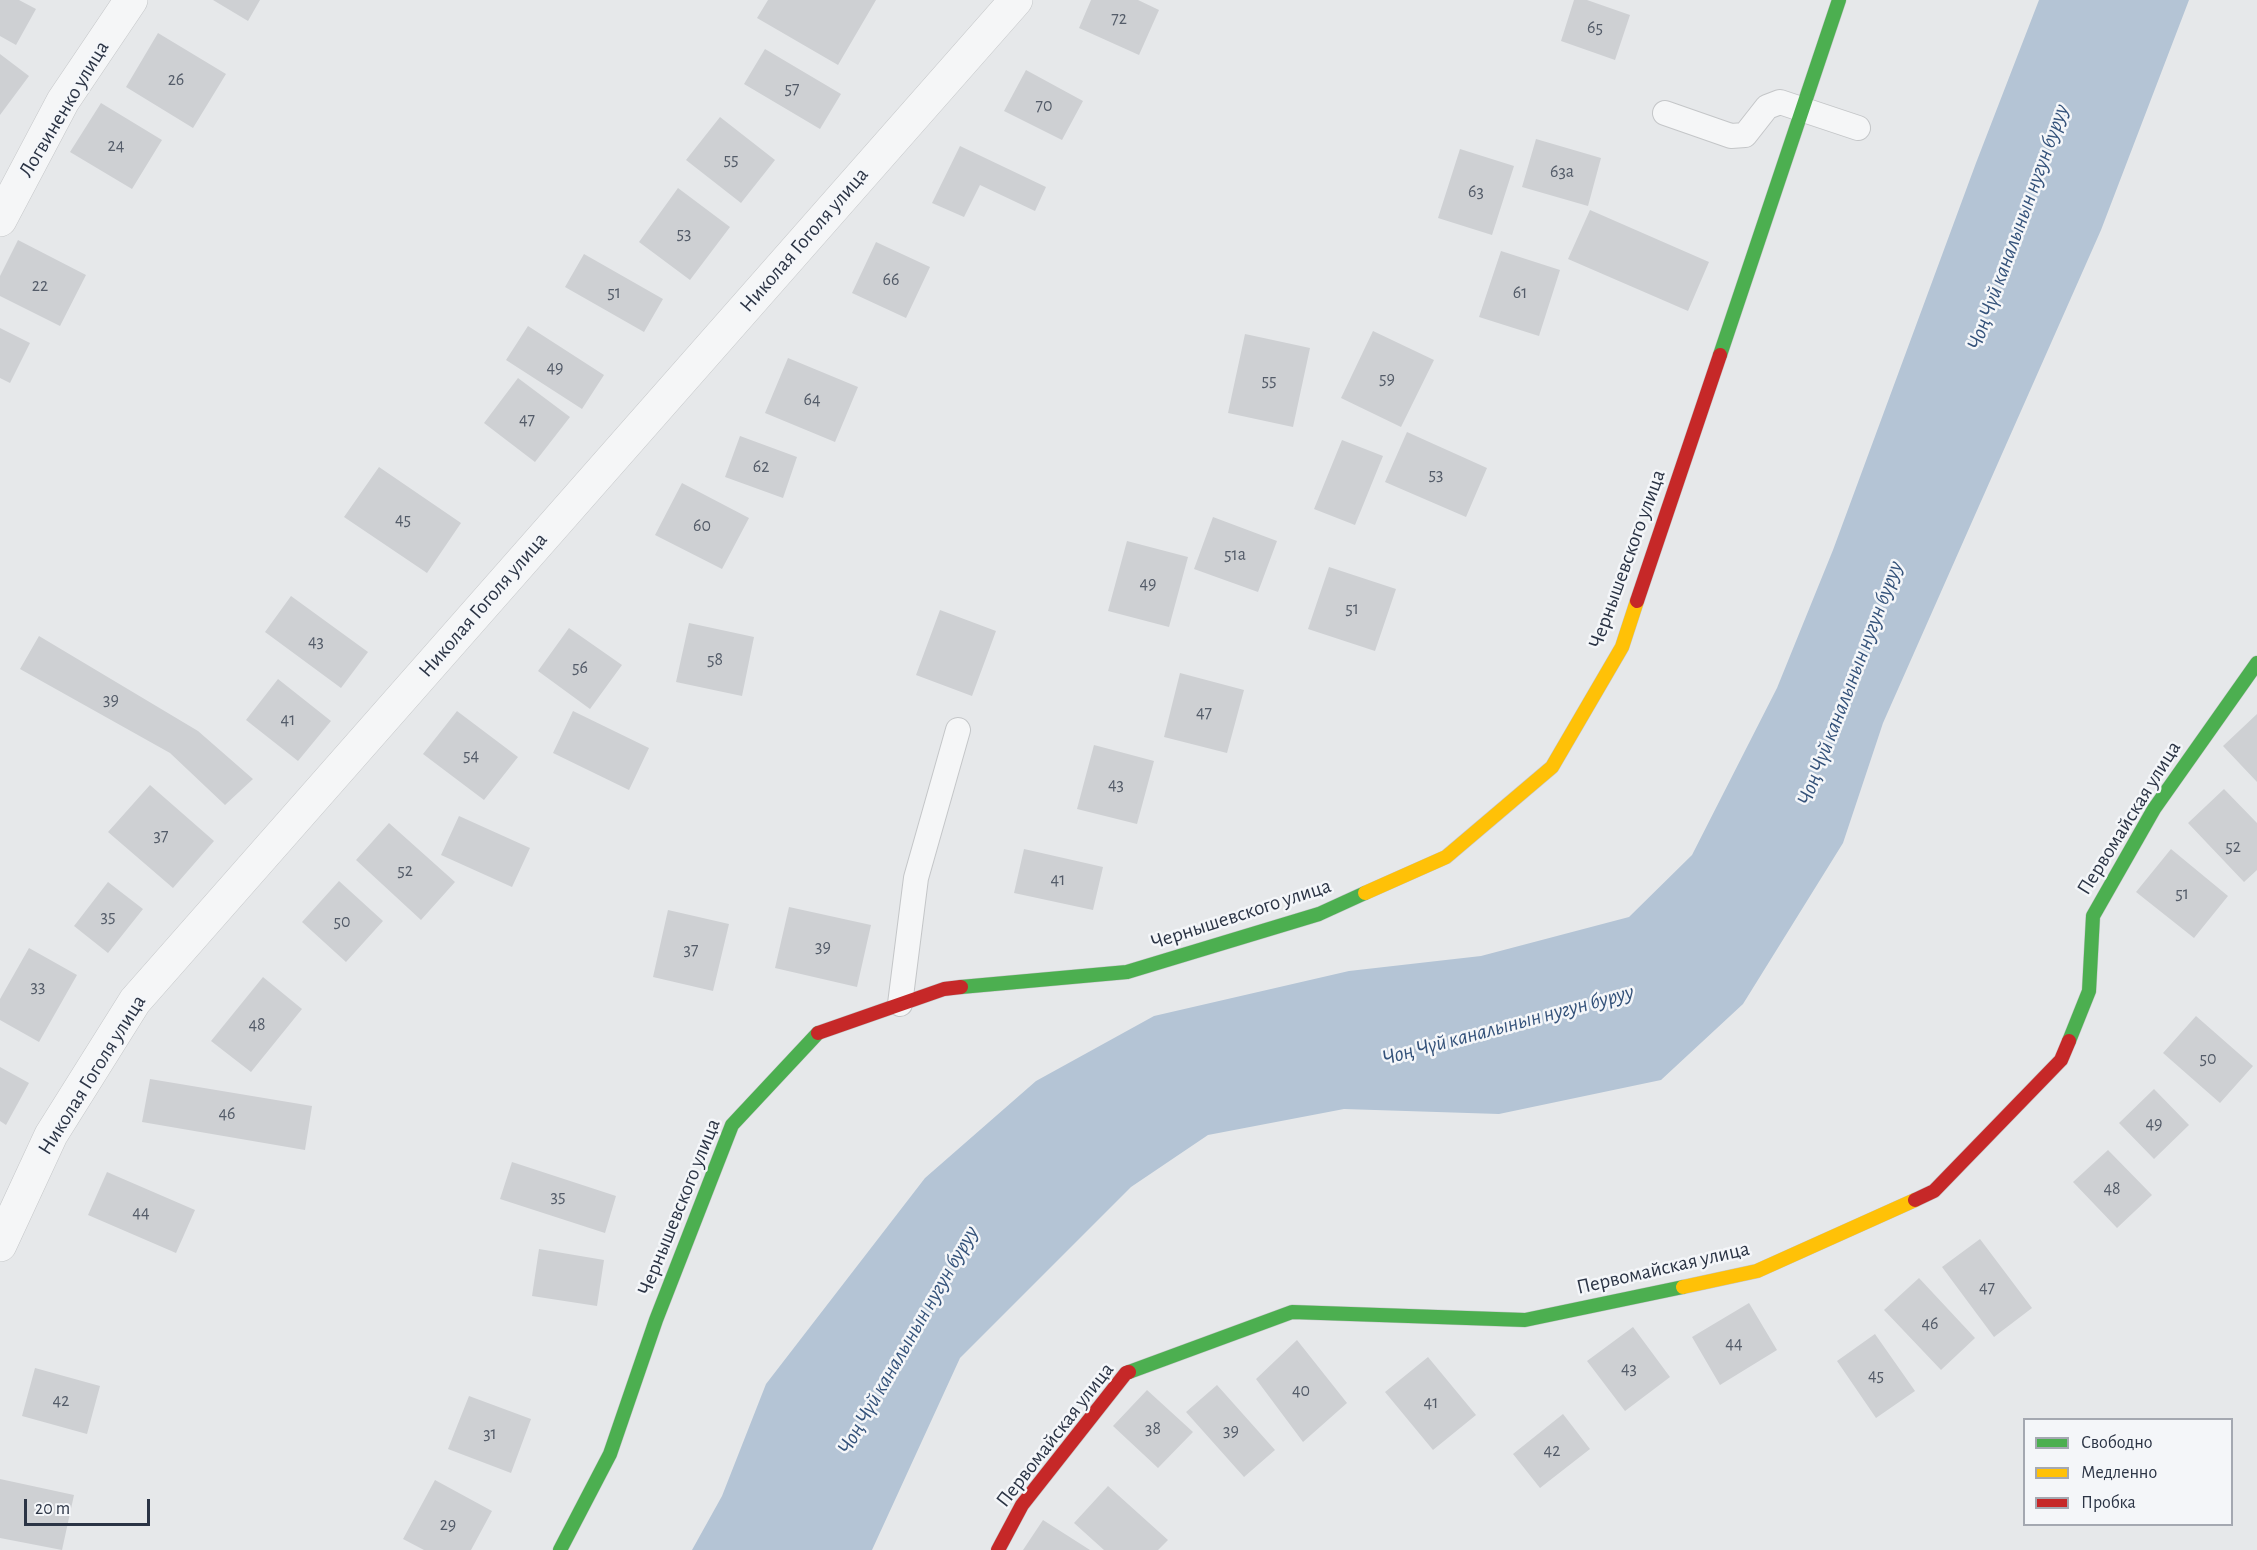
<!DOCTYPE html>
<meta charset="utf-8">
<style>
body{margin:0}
#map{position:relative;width:2257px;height:1550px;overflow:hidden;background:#e6e8ea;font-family:"Alegreya Sans",sans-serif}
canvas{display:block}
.legend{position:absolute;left:2023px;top:1418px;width:210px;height:108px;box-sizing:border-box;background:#f4f6f9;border:2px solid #a4a8b1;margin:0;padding:8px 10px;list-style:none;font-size:18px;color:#2b3445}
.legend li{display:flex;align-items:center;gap:12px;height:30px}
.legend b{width:30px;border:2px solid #a4a8b1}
.scale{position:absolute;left:24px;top:1499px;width:126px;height:27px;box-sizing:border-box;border:3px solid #2b3445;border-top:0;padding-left:8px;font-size:18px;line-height:21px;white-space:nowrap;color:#2b3445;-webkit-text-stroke:4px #f4f6f9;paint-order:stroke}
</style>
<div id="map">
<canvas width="2257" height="1550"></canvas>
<ul class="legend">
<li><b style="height:8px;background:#4caf50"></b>Свободно</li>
<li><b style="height:8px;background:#ffc107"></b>Медленно</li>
<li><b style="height:8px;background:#c62828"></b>Пробка</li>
</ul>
<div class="scale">20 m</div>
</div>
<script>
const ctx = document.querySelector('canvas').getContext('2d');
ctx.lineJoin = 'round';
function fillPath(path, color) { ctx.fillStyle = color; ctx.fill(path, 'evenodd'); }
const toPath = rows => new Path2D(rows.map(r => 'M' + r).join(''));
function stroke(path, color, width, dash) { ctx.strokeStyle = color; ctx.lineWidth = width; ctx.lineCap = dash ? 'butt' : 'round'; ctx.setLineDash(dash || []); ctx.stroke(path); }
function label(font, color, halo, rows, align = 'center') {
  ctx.font = font + ' "Alegreya Sans",sans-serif'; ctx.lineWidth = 5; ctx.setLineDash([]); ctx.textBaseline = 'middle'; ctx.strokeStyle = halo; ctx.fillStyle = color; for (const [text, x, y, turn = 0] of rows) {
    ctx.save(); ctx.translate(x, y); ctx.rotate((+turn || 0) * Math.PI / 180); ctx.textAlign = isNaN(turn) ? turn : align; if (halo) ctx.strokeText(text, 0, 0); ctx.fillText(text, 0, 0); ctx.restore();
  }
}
fillPath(toPath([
 [2039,0,2189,0,2101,230,1883,723,1843,843,1743,1004,1661,1080,1499,1114,1344,1109,1208,1135,1131,1187,960,1358,872,1550,692,1550,722,1496,766,1384,925,1178,1036,1081,1154,1016,1349,971,1481,956,1629,917,1692,855,1777,688,1833,550,1976,163]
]), '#b4c4d5');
fillPath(toPath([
 [0,0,19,0,36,9,16,45,0,36],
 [213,0,260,0,248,21],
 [768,0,876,0,838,65,757,18],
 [1091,0,1138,0,1159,10,1139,55,1079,28],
 [1574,0,1587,0,1630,15,1615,60,1561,41],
 [158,33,226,74,193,128,126,87],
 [765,49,841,94,820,129,744,84],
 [0,54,29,76,0,115],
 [1026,70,1083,101,1062,140,1004,111],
 [101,103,162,140,132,189,70,152],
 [720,117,775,160,741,203,686,160],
 [1536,139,1601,158,1588,206,1522,187],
 [960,146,1046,187,1035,211,980,185,964,217,932,203],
 [1460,149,1514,166,1492,235,1438,218],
 [678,188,730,227,690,280,639,242],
 [1590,210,1709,262,1688,311,1568,259],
 [18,240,86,275,60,326,0,296,0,276],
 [876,242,930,267,906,318,852,293],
 [1501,251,1560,270,1539,336,1479,317],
 [584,254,663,299,644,332,565,287],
 [528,326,604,375,582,409,506,360],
 [0,328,30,343,10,383,0,378],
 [1373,331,1434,360,1401,427,1341,398],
 [1245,334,1310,348,1293,427,1228,413],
 [788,358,858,387,835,442,765,413],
 [518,378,570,417,535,462,484,423],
 [1407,432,1487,468,1466,517,1385,482],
 [740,436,797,457,783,498,725,477],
 [1342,440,1383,456,1355,525,1314,509],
 [379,467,461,523,427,573,344,517],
 [682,483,749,518,722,569,655,535],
 [1213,517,1277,541,1258,592,1194,569],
 [1127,541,1188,557,1169,627,1108,611],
 [1329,567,1396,589,1375,651,1308,629],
 [291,596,368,652,341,688,265,632],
 [940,610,996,631,972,696,916,675],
 [689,623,754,637,742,696,676,682],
 [569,628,622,665,590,709,538,671],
 [39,636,198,731,253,779,225,805,170,753,20,669],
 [1180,673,1244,690,1227,753,1164,737],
 [278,679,331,721,298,761,246,720],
 [457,711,518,757,484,800,423,754],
 [573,711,649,748,629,790,553,753],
 [2257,714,2257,782,2223,746],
 [1094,745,1154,761,1137,824,1077,809],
 [150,785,214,841,173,888,108,832],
 [2224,789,2257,823,2257,870,2244,882,2188,823],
 [459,816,530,848,512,887,441,855],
 [389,823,455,882,421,920,356,860],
 [1024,849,1103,867,1093,910,1014,893],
 [2171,849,2228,896,2194,938,2136,892],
 [339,881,383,921,346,962,302,922],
 [108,882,143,909,108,953,74,926],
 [789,907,871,925,857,987,775,968],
 [668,910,729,924,713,991,653,977],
 [29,948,77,975,39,1042,0,1020,0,999],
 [263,977,302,1009,251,1072,211,1041],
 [2196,1016,2253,1066,2220,1103,2163,1053],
 [0,1067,29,1083,6,1125,0,1121],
 [150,1079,312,1106,305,1150,142,1122],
 [2154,1089,2189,1125,2154,1159,2119,1123],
 [2108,1150,2152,1195,2117,1228,2073,1182],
 [512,1162,616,1196,605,1233,500,1199],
 [107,1172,195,1210,176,1253,88,1215],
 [1980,1239,2032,1308,1994,1337,1942,1267],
 [539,1249,604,1260,597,1306,532,1296],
 [1919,1278,1975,1338,1941,1370,1884,1310],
 [1749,1303,1777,1350,1720,1385,1692,1337],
 [1633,1327,1670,1377,1625,1411,1587,1361],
 [1875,1334,1915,1391,1876,1418,1837,1361],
 [1297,1340,1347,1403,1303,1442,1256,1379],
 [1428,1357,1476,1415,1433,1450,1385,1392],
 [35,1368,100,1386,87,1434,22,1416],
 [1217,1385,1275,1450,1244,1477,1186,1412],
 [1147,1390,1193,1432,1158,1468,1113,1426],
 [469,1396,531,1419,511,1473,448,1449],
 [1563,1414,1590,1449,1540,1488,1513,1454],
 [0,1479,74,1495,62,1550,0,1538],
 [435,1480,492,1511,471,1550,424,1550,403,1539],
 [1108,1486,1168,1540,1158,1550,1104,1550,1074,1523],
 [1043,1520,1090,1550,1023,1550]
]), '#ced0d3');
const lane = toPath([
 [1665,113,1731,136,1745,135,1767,107,1780,102,1858,128],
 [900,1004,916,878,958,730]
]);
const street = toPath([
 [0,220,63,101,131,0],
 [0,1245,51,1135,135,1001,1016,0]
]);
const fast = toPath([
 [1720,355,1839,0],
 [961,987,1127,972,1319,914,1365,893],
 [2069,1041,2089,991,2093,916,2154,809,2257,663],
 [1129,1372,1292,1312,1525,1320,1683,1287],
 [560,1550,610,1454,656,1320,732,1125,818,1033]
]);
const slow = toPath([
 [1365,893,1446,857,1552,767,1622,647,1637,601],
 [1683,1287,1757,1271,1915,1200]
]);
const jam = toPath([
 [1637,601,1720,355],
 [818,1033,944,989,961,987],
 [1915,1200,1934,1191,2061,1060,2069,1041],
 [998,1550,1022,1505,1126,1373,1129,1372]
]);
stroke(lane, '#c4c6c8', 26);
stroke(street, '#c4c6c8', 34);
stroke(fast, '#c4c6c8', 15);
stroke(slow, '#c4c6c8', 15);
stroke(jam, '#c4c6c8', 15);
stroke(lane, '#f5f6f7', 24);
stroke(street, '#f5f6f7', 33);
stroke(fast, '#4caf50', 14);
stroke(slow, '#ffc107', 14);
stroke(jam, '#c62828', 14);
label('18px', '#545c69', null, [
 ["72",1119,19],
 ["65",1595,28],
 ["26",176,80],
 ["57",792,89],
 ["70",1044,106],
 ["24",116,146],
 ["55",731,160],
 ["63а",1562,172],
 ["63",1476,192],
 ["53",684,234],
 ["66",891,280],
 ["22",40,286],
 ["51",614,293],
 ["61",1520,293],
 ["49",555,368],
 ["59",1387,379],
 ["55",1269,381],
 ["64",812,400],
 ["47",527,420],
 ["62",761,467],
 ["53",1436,475],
 ["45",403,520],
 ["60",702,526],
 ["51а",1235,555],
 ["49",1148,584],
 ["51",1352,609],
 ["43",316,642],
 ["58",715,660],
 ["56",580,668],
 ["39",111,700],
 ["47",1204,713],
 ["41",288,720],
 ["54",471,756],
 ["43",1116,785],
 ["37",161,836],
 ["52",2233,847],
 ["52",405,871],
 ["41",1058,880],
 ["51",2182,894],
 ["35",108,917],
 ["50",342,922],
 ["39",823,947],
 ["37",691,950],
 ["33",38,987],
 ["48",257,1025],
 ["50",2208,1059],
 ["46",227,1114],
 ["49",2154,1124],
 ["48",2112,1189],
 ["35",558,1197],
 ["44",141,1213],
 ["47",1987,1288],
 ["46",1930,1324],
 ["44",1734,1344],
 ["43",1629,1369],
 ["45",1876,1376],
 ["40",1301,1391],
 ["42",61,1401],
 ["41",1431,1403],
 ["38",1153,1429],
 ["39",1231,1431],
 ["31",490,1434],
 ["42",1552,1451],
 ["29",448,1525]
]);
label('21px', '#2b3445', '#f4f6f9', [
 ["Логвиненко улица",64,109,-59],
 ["Николая Гоголя улица",804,240,-49],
 ["Чернышевского улица",1627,559,-70],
 ["Николая Гоголя улица",483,605,-49],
 ["Первомайская улица",2129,818,-58],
 ["Чернышевского улица",1241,914,-18],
 ["Николая Гоголя улица",92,1075,-58],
 ["Чернышевского улица",679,1207,-68],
 ["Первомайская улица",1663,1268,-13],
 ["Первомайская улица",1055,1435,-52]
]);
label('italic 22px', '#34527a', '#f4f6f9', [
 ["Чоң Чүй каналынын нугун буруу",2018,227,-70],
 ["Чоң Чүй каналынын нугун буруу",1850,683,-69],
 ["Чоң Чүй каналынын нугун буруу",1508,1025,-15],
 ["Чоң Чүй каналынын нугун буруу",908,1340,-60]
]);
</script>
